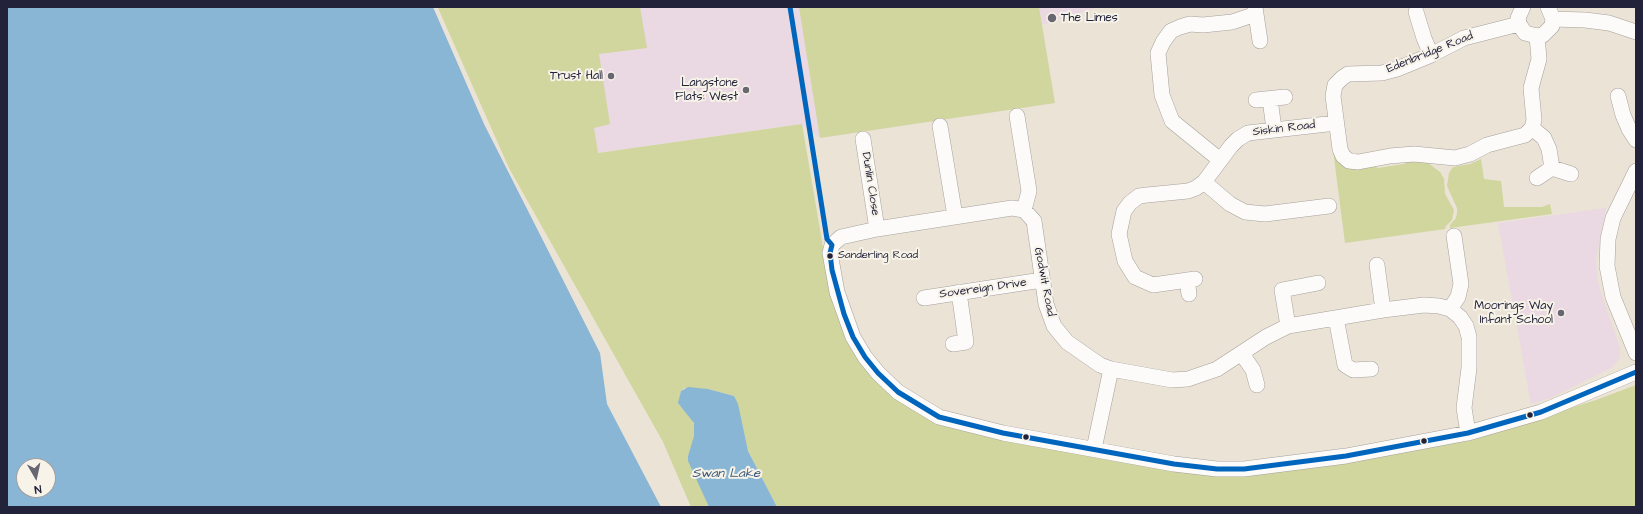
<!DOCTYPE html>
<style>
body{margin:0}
#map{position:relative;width:1643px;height:514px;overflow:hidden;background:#ebe3d6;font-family:"Architects Daughter",sans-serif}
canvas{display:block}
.frame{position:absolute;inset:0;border:8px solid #22223b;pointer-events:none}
.north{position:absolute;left:16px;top:458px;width:40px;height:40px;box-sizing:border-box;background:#f7f3e8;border:1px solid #a29fa3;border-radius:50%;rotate:171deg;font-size:11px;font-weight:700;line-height:16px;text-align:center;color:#22223b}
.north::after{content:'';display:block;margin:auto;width:14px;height:18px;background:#686671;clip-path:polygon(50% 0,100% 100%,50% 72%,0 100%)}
</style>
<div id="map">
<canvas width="1643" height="514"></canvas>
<div class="frame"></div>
<div class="north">N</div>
</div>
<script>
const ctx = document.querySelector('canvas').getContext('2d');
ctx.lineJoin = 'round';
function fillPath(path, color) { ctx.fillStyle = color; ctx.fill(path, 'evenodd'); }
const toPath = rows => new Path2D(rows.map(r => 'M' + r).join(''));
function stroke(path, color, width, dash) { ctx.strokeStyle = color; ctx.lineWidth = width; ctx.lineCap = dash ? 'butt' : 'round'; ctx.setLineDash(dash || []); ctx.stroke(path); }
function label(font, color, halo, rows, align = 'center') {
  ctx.font = font + ' "Architects Daughter",sans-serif'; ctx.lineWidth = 4; ctx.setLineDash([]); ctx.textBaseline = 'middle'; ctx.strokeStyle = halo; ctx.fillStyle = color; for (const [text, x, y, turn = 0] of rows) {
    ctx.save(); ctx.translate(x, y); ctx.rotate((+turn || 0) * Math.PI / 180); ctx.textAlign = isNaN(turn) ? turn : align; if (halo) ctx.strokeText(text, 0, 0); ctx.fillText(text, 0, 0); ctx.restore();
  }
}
fillPath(toPath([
 [475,7,1098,7,1042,25,1055,103,820,138,801,124,576,156],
 [1606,208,1596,259,1598,283,1620,348,1620,357,1613,367,1551,398,1531,404,1498,223]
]), '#ead9e2');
fillPath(toPath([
 [442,7,640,7,647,48,599,54,610,124,594,128,598,153,802,124,825,259,843,329,903,402,1203,473,1471,439,1596,400,1636,385,1636,507,777,507,748,451,734,396,708,389,684,388,681,391,679,403,692,418,695,428,693,442,688,456,709,507,691,507,663,442,509,168,438,8],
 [799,7,1039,7,1055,103,820,138],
 [1333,150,1378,168,1404,164,1408,161,1424,160,1440,172,1444,179,1445,194,1454,210,1452,220,1446,226,1445,229,1345,243],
 [1481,159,1484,179,1501,181,1504,207,1542,207,1550,204,1552,214,1450,228,1450,225,1456,218,1457,213,1457,208,1447,186,1449,173,1453,167,1470,164]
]), '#d0d69d');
fillPath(toPath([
 [7,7,433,7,484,124,600,353,607,404,661,507,7,507],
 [24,466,48,466,48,490,24,490],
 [688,387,708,389,734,396,738,404,748,451,777,507,709,507,688,461,688,456,694,436,694,423,678,403,681,391]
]), '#88b6d4');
const minor = toPath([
 [1523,7,1518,18,1519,24,1525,33,1537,36,1543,35,1552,26,1553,19,1548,7],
 [1416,12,1424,38,1431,55],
 [1256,14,1260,41],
 [1553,19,1585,20,1609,23,1636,32],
 [1519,24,1464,38,1431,55,1397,69,1382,73,1348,74,1342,78,1335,85,1333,96,1340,149,1343,156,1349,161,1358,162,1390,156,1414,154,1455,158,1470,154,1487,145,1525,135,1532,128,1534,120,1531,88,1539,59,1537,36],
 [1618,96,1623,115,1629,129,1636,140],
 [1270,99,1274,129],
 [1256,100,1285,97],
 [1017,116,1029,191,1024,210],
 [940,126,955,216],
 [1532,128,1544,138,1549,149,1552,168],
 [863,139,877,229],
 [1220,160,1172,121,1162,95,1158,53,1163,42,1171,31,1180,27,1190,24,1203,25,1232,22,1256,14,1255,7],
 [1636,171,1613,218,1608,239,1607,266,1613,297,1636,353],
 [1537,178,1552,168,1571,174],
 [1204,182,1230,204,1245,212,1265,214,1329,206],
 [1024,210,1012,208,877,229,841,237,832,245,830,253,837,292,853,337,865,357,878,373,898,392,939,417,1003,433,1174,464,1217,469,1244,469,1346,456,1468,433,1541,412,1636,372],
 [1024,210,1034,221,1046,304,1054,326,1067,342,1100,365,1111,369,1172,380,1188,379,1217,369,1266,337,1288,326,1383,310,1424,305,1439,306,1450,309,1460,317,1466,326,1469,337,1469,368,1464,408,1468,433],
 [1377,265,1383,310],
 [1195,279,1153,285,1135,277,1125,261,1119,234,1124,211,1130,203,1139,196,1147,195,1188,191,1196,188,1204,182,1231,146,1238,139,1248,133,1336,123],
 [1187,280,1189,294],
 [924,298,1042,280],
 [1450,309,1458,297,1461,284,1454,236],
 [1336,318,1345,365,1353,370,1371,369],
 [1288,326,1282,290,1318,283],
 [953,344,966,342,959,292],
 [1242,354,1253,370,1257,385],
 [1094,449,1111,369]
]);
stroke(minor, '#a5a09c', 16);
stroke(minor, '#fcfbf9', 15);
stroke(toPath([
 [790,7,827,239,832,245,830,253,832,270,844,314,853,337,865,357,878,373,898,392,939,417,1003,433,1174,464,1217,469,1244,469,1346,456,1468,433,1541,412,1636,372]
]), '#0065bd', 5);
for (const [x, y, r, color] of [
 [1052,18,5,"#686671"],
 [611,76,4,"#686671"],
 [746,90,4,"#686671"],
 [830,256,3.5,"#22223b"],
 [1561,313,4,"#686671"],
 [1530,415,3.5,"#22223b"],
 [1026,437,3.5,"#22223b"],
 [1424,441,3.5,"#22223b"]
]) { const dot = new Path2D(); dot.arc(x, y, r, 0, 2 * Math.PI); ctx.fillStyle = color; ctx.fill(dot); stroke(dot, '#f7f3e8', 1.5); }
label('11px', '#22223b', '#f7f3e8', [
 ["Sanderling Road",838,256]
], 'left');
label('12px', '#22223b', '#f7f3e8', [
 ["The Limes",1061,18,"left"],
 ["Trust Hall",603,76],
 ["Langstone",738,83],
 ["Flats: West",738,97],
 ["Moorings Way",1553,306],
 ["Infant School",1553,320]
], 'right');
label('12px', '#22223b', '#f7f3e8', [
 ["Edenbridge Road",1430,53,-22],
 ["Siskin Road",1284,129,-7],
 ["Dunlin Close",870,184,81],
 ["Godwit Road",1044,282,79],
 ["Sovereign Drive",983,289,-8]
]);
label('italic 13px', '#3a5678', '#f7f3e8', [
 ["Swan Lake",726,474]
]);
</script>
